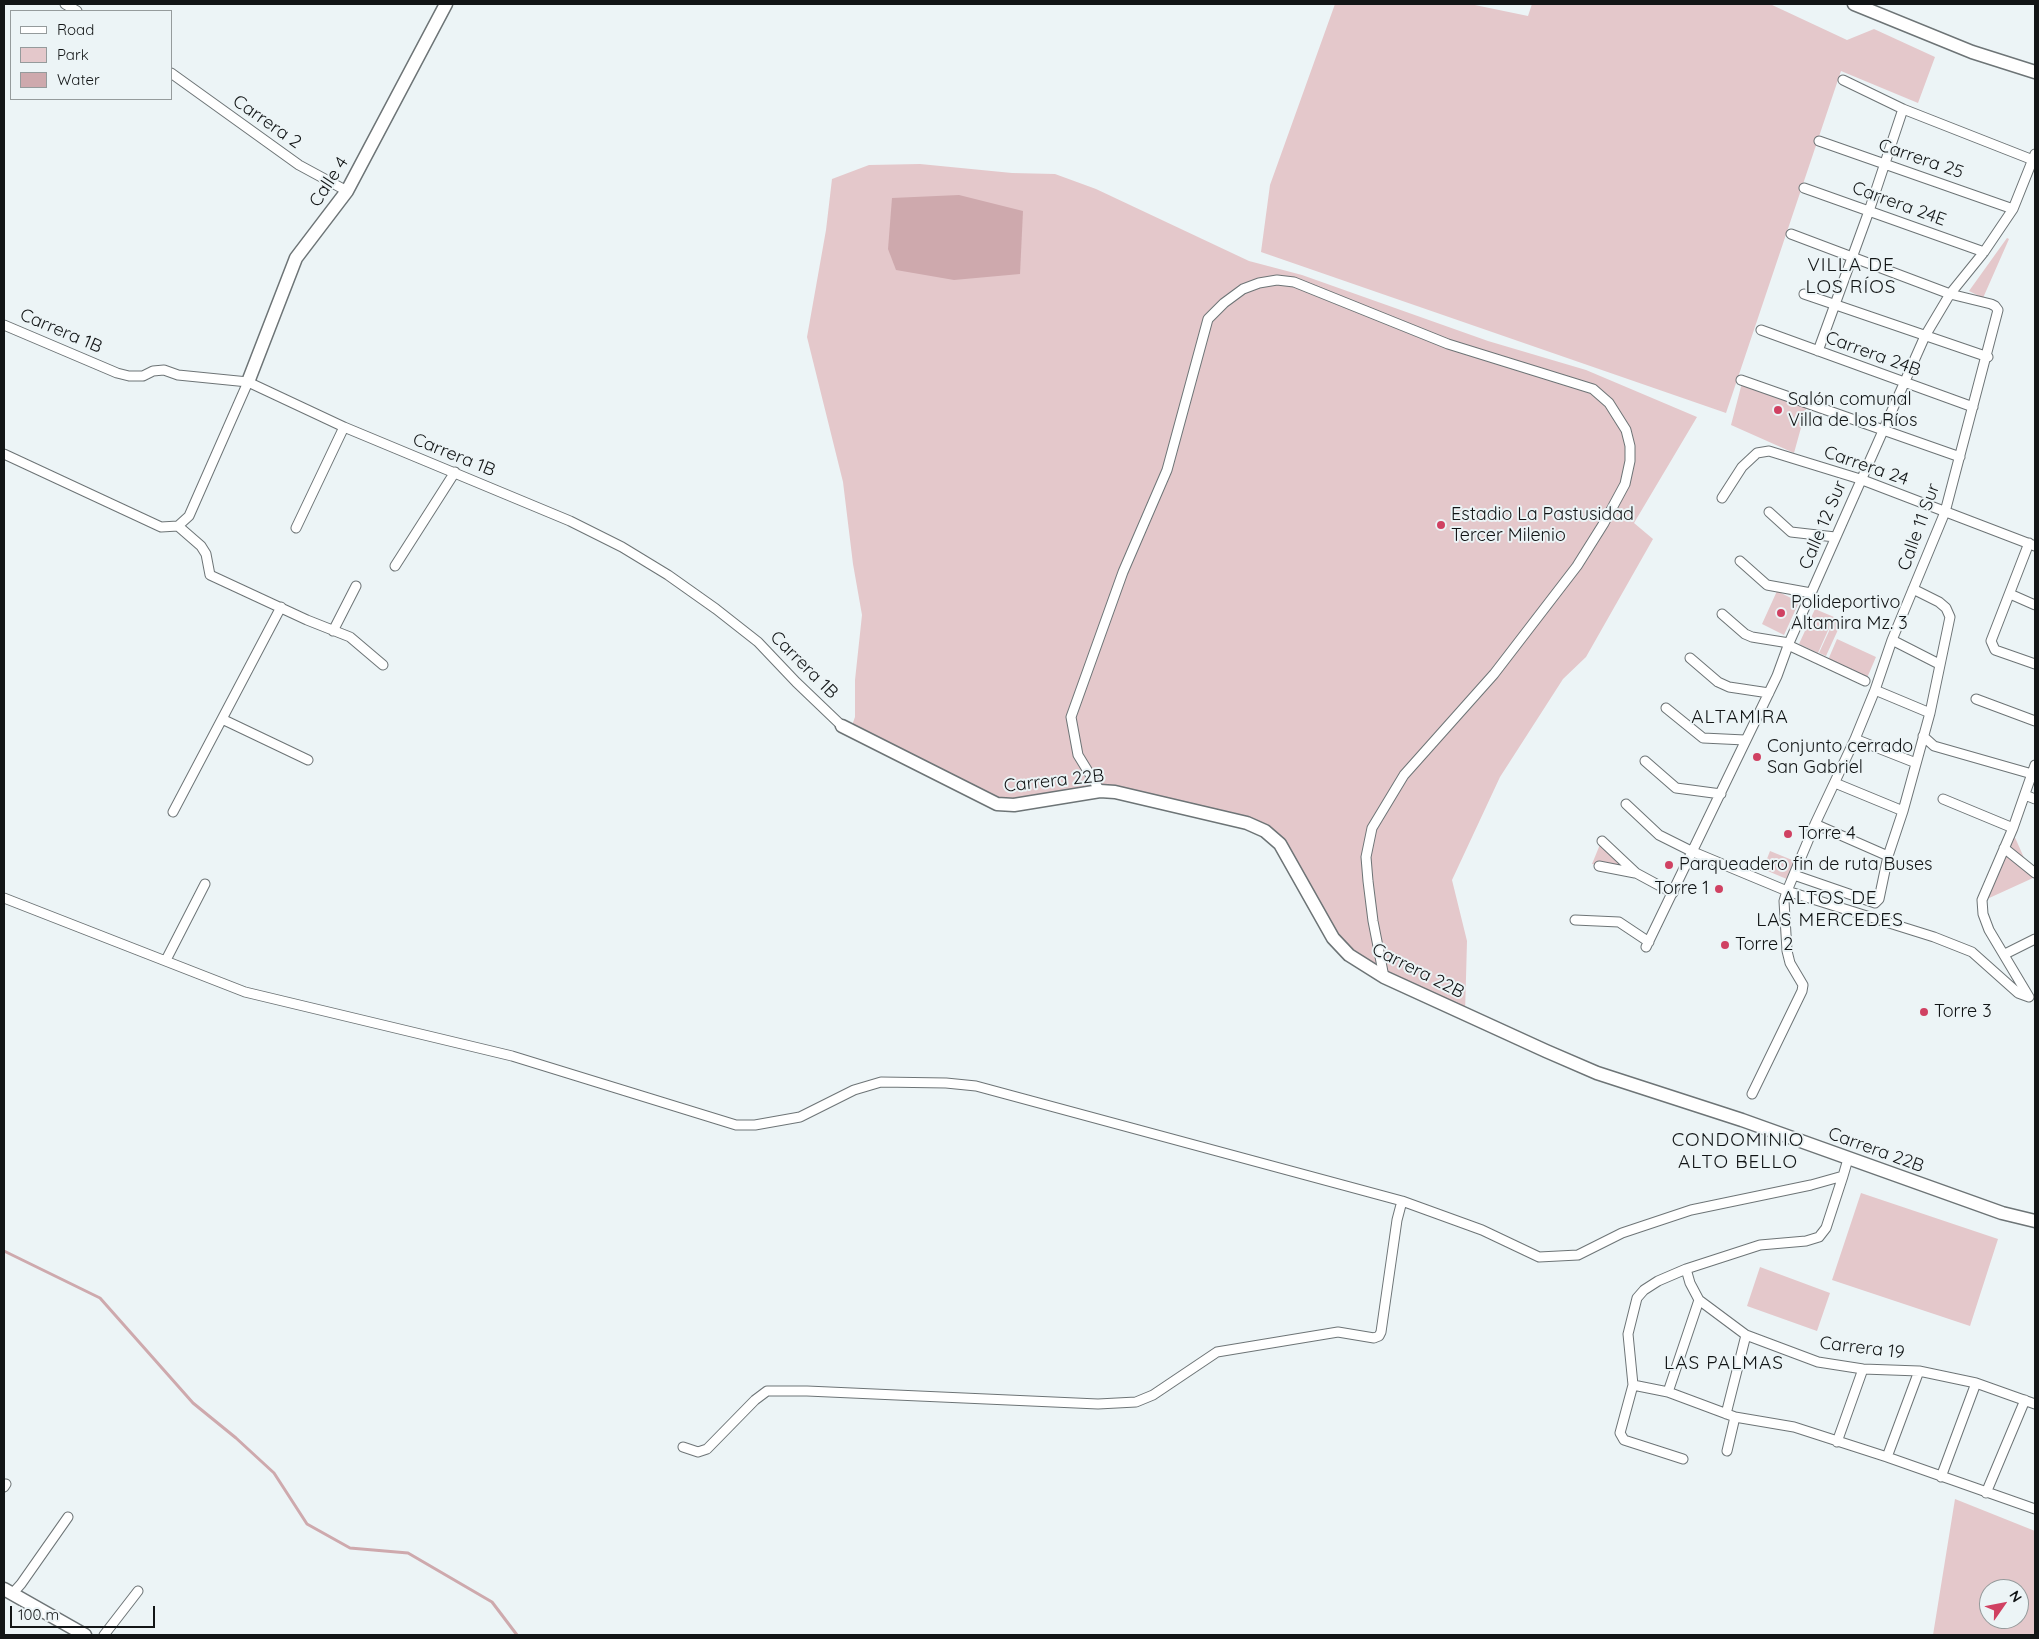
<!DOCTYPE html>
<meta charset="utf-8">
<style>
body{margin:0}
#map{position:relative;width:2039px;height:1639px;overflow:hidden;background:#ecf4f6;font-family:Quicksand,sans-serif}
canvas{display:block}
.frame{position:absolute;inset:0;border:5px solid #121516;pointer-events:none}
.legend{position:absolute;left:10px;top:10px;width:162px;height:90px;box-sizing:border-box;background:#ecf4f6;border:1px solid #959b9c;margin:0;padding:6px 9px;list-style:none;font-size:15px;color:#121516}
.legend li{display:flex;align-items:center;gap:10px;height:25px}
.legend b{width:25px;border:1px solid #959b9c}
.north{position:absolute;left:1979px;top:1579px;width:50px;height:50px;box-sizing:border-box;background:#ecf4f6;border:1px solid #959b9c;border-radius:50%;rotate:57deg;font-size:14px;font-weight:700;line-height:20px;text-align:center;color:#121516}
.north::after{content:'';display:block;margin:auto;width:18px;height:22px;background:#d04162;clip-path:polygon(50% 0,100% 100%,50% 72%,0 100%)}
.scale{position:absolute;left:10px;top:1606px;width:145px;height:22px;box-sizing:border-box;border:2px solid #121516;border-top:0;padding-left:6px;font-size:15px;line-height:18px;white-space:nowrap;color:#121516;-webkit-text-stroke:4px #ecf4f6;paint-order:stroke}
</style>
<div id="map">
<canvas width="2039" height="1639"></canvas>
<div class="frame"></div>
<ul class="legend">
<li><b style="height:6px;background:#fff"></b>Road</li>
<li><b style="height:14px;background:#e4c8cb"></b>Park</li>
<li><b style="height:14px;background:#cea9ad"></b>Water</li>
</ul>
<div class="north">N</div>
<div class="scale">100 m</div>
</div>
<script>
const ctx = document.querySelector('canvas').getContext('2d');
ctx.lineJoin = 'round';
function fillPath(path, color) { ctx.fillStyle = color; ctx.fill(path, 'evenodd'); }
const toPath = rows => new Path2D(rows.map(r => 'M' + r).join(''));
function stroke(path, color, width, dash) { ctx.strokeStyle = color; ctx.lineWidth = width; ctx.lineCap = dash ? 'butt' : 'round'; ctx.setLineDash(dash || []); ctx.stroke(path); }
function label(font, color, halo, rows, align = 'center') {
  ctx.font = font + ' Quicksand,sans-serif'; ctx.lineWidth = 4; ctx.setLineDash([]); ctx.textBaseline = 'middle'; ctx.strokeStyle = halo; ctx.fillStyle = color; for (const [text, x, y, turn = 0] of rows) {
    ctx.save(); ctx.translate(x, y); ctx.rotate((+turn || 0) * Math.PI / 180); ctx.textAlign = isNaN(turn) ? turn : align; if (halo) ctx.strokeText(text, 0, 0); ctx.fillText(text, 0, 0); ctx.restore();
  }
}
fillPath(toPath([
 [1335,4,1470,4,1528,16,1532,4,1770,4,1847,40,1874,29,1935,57,1918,103,1841,71,1726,413,1261,252,1270,185],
 [920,164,1012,173,1055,174,1096,189,1249,261,1302,275,1488,341,1586,370,1697,417,1634,523,1653,539,1586,657,1563,679,1500,777,1452,880,1467,941,1465,1014,1349,955,1265,831,1115,792,1014,805,850,731,855,717,855,680,862,615,853,564,843,482,807,337,826,230,832,179,869,165],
 [2007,238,2009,239,1983,298,1969,291],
 [1742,383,1807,406,1794,453,1731,425],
 [1777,591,1799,602,1784,635,1762,624],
 [1815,609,1834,617,1818,653,1799,644],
 [1835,618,1842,621,1826,656,1819,653],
 [1837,639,1876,657,1867,678,1828,660],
 [2013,833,2033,878,1987,899],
 [1601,842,1633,871,1592,864],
 [1770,851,1797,862,1789,880,1763,869],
 [1861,1193,1998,1239,1970,1326,1832,1280],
 [1760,1267,1830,1293,1817,1331,1747,1306],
 [1955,1499,2035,1531,2035,1635,1933,1635],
 [1989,1589,2019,1589,2019,1619,1989,1619]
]), '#e4c8cb');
fillPath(toPath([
 [959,195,1023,211,1020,274,954,280,896,270,888,249,892,198]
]), '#cea9ad');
stroke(toPath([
 [4,1251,100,1298,193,1403,236,1438,274,1473,307,1524,350,1548,408,1553,492,1602,517,1635]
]), '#cea9ad', 3);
const street = toPath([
 [65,4,77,11],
 [171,73,299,165,347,191],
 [1843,80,1903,109,2033,160],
 [1819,141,2013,209],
 [1804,188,1984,252],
 [1804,294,1988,357],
 [4,325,117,373,129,376,143,376,153,371,164,370,178,375,248,382,344,427,570,521,622,547,668,575,716,609,758,642,796,682,842,726],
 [1761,330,1973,407],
 [1818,351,1869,211,1903,109],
 [1741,380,1960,457],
 [4,454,161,527,178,526,189,516,248,382],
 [1722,498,1742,467,1757,453,1769,451,1860,479,2035,546],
 [1769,512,1791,532,1835,537],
 [178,526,201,546,206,554,210,575,307,620,350,637,383,665],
 [296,528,344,427],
 [2029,543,1991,641,1995,650,2035,664],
 [1740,561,1767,585,1811,593],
 [395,566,455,472],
 [2010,594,2035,605],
 [1722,614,1745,634,1752,637,1789,643],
 [333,631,356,586],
 [1892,640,1939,664],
 [1788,645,1865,681],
 [1690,658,1718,682,1729,687,1769,693],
 [1875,690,1930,713],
 [1976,699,2035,721],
 [1666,708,1703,738,1745,740],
 [222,719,308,760],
 [1923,736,1934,746,2032,774],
 [1855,739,1916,763],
 [1645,761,1676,788,1721,794],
 [1835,783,1903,811],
 [1100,791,1078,755,1071,717,1123,572,1167,470,1208,319,1224,303,1243,289,1259,283,1277,280,1294,282,1448,344,1593,389,1609,403,1626,430,1630,446,1630,461,1625,484,1604,523,1577,566,1494,674,1404,775,1372,828,1366,857,1368,881,1373,921,1384,977],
 [2025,795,2035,799],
 [1943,799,2013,828],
 [1626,804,1659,835,1691,851,1787,891,1934,937,1972,952,2018,993,2029,997],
 [173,812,281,607],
 [1815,824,1888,856],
 [1602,841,1636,873,1673,893],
 [2004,848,2035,873],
 [1599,866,1635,873],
 [1794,875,1875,903,1879,899,1888,856,1903,811,1930,713,1950,617,1946,608,1939,602,1913,589],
 [4,898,245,992,512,1056,736,1125,755,1125,800,1117,854,1090,881,1082,946,1083,976,1086,1402,1201,1482,1230,1539,1257,1578,1255,1622,1233,1691,1210,1811,1185,1843,1176,1848,1159],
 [1575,920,1619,922,1649,942],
 [1646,947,1777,676,1789,643,1925,336,1950,294,1984,252,2013,209,2035,154],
 [2005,954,2035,939],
 [166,960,205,884],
 [2029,997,1989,930,1983,914,1982,900,2013,828,2035,765],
 [1752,1094,1802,991,1803,985,1790,963,1787,951,1784,901,1787,891,1815,824,1855,739,1875,690,1892,640,1945,512,1998,310,1995,306,1991,304,1950,294,1791,234],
 [1686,1269,1690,1283,1699,1300,1746,1335,1818,1362,1863,1369,1919,1371,1976,1383,2035,1404],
 [1633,1385,1668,1392,1735,1417,1794,1427,1887,1457,2035,1509],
 [1668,1392,1699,1300],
 [1726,1414,1746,1335],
 [1837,1442,1863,1369],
 [683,1447,698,1452,707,1449,755,1400,767,1391,807,1391,1098,1404,1136,1402,1153,1395,1217,1352,1338,1332,1374,1338,1379,1336,1381,1332,1397,1220,1402,1201],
 [1727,1451,1735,1417],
 [1887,1457,1919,1371],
 [1683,1459,1624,1440,1620,1433,1633,1385,1628,1334,1637,1298,1644,1290,1658,1281,1686,1269,1760,1245,1806,1241,1819,1237,1826,1228,1843,1176],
 [1941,1477,1976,1383],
 [4,1487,6,1484],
 [1986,1493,2025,1400],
 [12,1594,21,1584,68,1517],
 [104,1635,138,1591]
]);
const secondary = toPath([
 [1854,4,1972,52,2035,72],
 [248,382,296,258,347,191,446,4],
 [842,726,997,804,1014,805,1100,791,1115,792,1247,823,1265,831,1280,844,1333,938,1349,955,1384,977,1546,1051,1597,1073,1742,1120,2002,1213,2035,1221],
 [4,1589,85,1635]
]);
stroke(street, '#6d7476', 11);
stroke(secondary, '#6d7476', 15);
stroke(street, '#fff', 9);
stroke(secondary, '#fff', 12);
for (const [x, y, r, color] of [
 [1778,410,5,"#d04162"],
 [1441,525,5,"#d04162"],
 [1781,613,5,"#d04162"],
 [1757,757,5,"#d04162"],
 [1788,834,5,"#d04162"],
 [1669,865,5,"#d04162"],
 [1719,889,5,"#d04162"],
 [1725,945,5,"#d04162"],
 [1924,1012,5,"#d04162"]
]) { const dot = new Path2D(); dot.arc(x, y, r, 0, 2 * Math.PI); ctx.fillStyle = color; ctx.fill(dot); stroke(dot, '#ecf4f6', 2); }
label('18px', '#121516', '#ecf4f6', [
 ["Carrera 2",267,122,35],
 ["Carrera 25",1921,159,19],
 ["Calle 4",329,182,-57],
 ["Carrera 24E",1899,204,20],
 ["Carrera 1B",61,331,23],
 ["Carrera 24B",1873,354,20],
 ["Carrera 1B",454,455,22],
 ["Carrera 24",1866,466,19],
 ["Calle 12 Sur",1823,525,-67],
 ["Calle 11 Sur",1919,527,-70],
 ["Carrera 1B",804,665,45],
 ["Carrera 22B",1054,781,-6],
 ["Carrera 22B",1418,971,27],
 ["Carrera 22B",1876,1150,20],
 ["Carrera 19",1862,1348,7]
]);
label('18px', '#121516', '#ecf4f6', [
 ["Salón comunal",1788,400],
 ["Villa de los Ríos",1788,421],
 ["Estadio La Pastusidad",1451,515],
 ["Tercer Milenio",1451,536],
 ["Polideportivo",1791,603],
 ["Altamira Mz. 3",1791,624],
 ["Conjunto cerrado",1767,747],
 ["San Gabriel",1767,768],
 ["Torre 4",1798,834],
 ["Parqueadero fin de ruta Buses",1679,865],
 ["Torre 1",1709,889,"right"],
 ["Torre 2",1735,945],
 ["Torre 3",1934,1012]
], 'left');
ctx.letterSpacing = '1px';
label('19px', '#121516', '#ecf4f6', [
 ["VILLA DE",1851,265],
 ["LOS RÍOS",1851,287],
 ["ALTAMIRA",1740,717],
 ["ALTOS DE",1830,898],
 ["LAS MERCEDES",1830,920],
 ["CONDOMINIO",1738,1140],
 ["ALTO BELLO",1738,1162],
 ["LAS PALMAS",1724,1363]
]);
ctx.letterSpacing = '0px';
</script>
